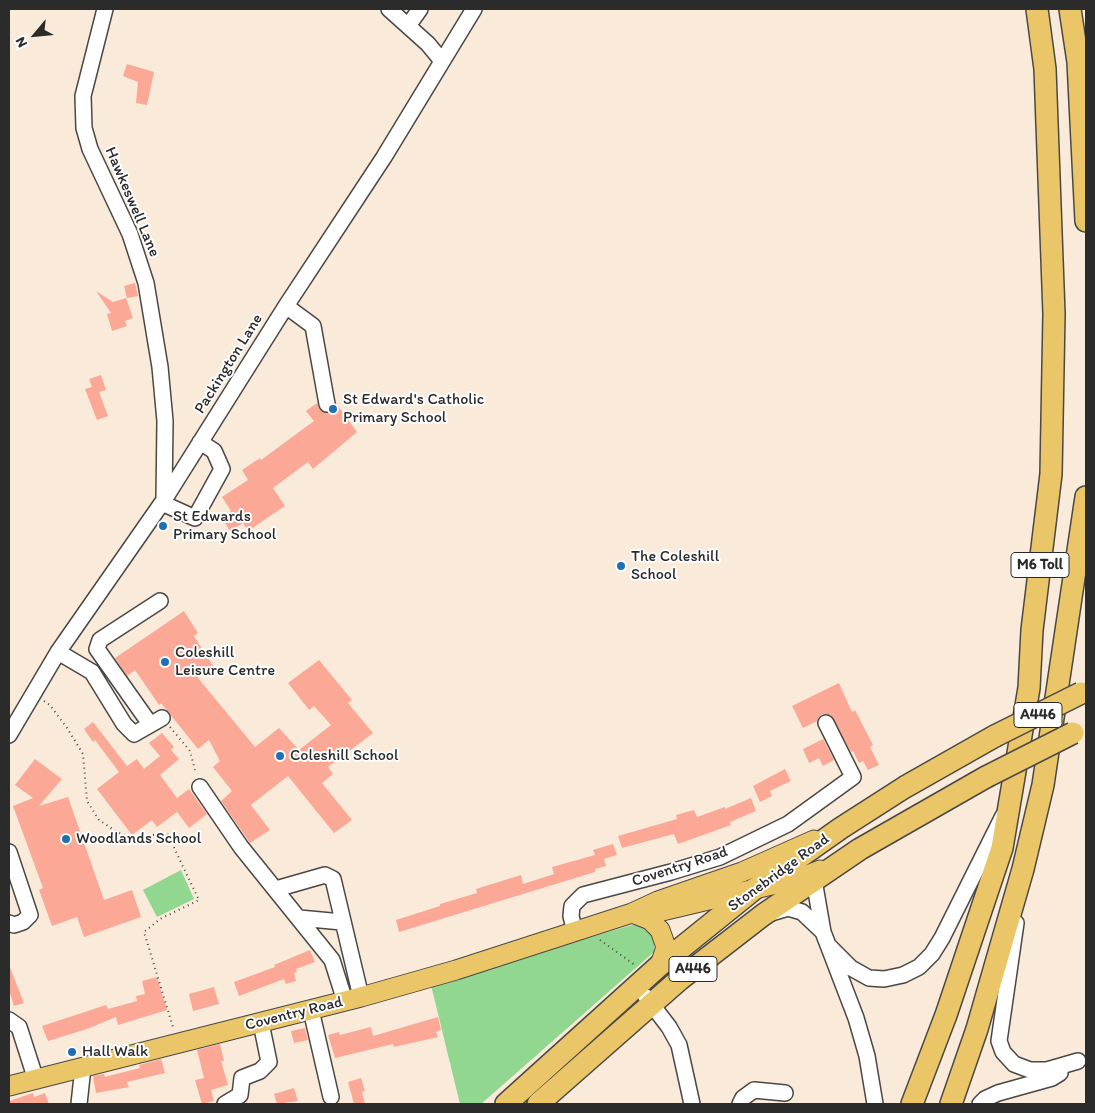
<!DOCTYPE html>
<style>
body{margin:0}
#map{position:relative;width:1095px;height:1113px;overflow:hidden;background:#f9ead9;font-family:Itim,sans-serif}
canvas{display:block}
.frame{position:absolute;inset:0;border:10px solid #2b2b2b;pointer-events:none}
.north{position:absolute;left:10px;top:10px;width:50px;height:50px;-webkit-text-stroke:4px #fff;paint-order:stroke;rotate:242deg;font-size:14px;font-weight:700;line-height:20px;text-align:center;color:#2b2b2b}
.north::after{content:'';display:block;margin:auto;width:18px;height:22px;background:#2b2b2b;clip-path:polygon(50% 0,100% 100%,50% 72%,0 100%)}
</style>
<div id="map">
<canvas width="1095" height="1113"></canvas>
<div class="frame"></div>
<div class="north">N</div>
</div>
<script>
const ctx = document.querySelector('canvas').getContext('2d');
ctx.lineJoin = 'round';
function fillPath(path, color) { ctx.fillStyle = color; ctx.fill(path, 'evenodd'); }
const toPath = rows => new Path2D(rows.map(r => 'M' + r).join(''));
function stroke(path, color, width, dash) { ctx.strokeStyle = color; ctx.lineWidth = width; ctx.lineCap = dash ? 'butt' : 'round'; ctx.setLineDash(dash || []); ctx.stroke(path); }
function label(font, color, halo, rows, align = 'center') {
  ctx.font = font + ' Itim,sans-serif'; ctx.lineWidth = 4; ctx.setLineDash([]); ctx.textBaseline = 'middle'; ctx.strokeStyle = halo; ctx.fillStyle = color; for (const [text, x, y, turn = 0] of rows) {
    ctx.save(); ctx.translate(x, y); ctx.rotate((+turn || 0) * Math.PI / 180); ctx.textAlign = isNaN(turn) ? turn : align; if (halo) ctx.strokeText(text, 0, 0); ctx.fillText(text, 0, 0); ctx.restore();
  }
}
fillPath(toPath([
 [181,870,194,899,157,917,143,890],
 [632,925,647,926,655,936,654,952,481,1104,460,1104,431,985]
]), '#91d790');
fillPath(toPath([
 [127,64,154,72,147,105,136,103,138,82,123,76],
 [135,283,138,296,127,298,124,286],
 [96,291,113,302,126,298,133,318,125,321,127,326,112,331,107,314,111,313],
 [101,375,106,390,99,392,108,416,97,420,85,389,92,387,89,379],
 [317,403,320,410,328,413,333,411,336,403,357,432,313,469,308,462,273,488,285,506,248,531,243,523,230,531,221,517,231,511,222,497,248,480,242,470,260,458,261,460,314,421,306,411],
 [184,611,198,633,194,636,214,667,198,678,255,747,279,728,299,750,331,725,314,706,309,710,288,683,319,660,352,700,348,703,373,733,328,767,333,774,322,783,352,820,334,833,288,776,251,805,270,830,250,843,221,801,232,791,213,767,220,761,209,740,198,749,161,703,159,705,135,670,127,676,115,658],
 [839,683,852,712,855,710,873,745,870,747,879,765,868,770,863,761,859,763,853,751,851,752,831,715,822,714,817,721,803,728,792,706],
 [93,722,127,766,137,759,144,769,160,756,149,743,162,733,174,747,171,750,179,759,160,775,177,798,189,789,207,814,189,828,177,812,157,827,152,820,132,835,97,789,119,772,95,740,93,742,84,729],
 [823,739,834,760,823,766,819,758,809,763,803,749],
 [35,759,62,779,39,806,68,797,104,900,132,890,141,917,84,937,77,917,52,926,39,890,43,888,13,806,33,798,15,785],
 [785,769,791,781,770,791,772,796,760,802,753,786],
 [751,798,756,811,730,822,731,825,678,844,674,834,622,848,618,836,677,819,676,815,694,810,697,817,725,807,725,809],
 [613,844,617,855,604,859,606,866,595,869,595,872,399,932,396,920,440,906,440,904,477,893,476,889,521,875,523,884,554,874,552,867,595,855,593,850],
 [310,950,315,962,296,969,297,972,294,973,296,981,286,984,284,979,239,996,234,982,275,967,274,965],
 [9,965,24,1003,14,1006,9,990],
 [157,977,167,1010,118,1025,116,1017,87,1029,48,1041,42,1026,106,1005,108,1009,137,1001,136,996,145,994,142,981],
 [214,987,219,1004,193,1011,189,994],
 [438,1017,441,1030,436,1032,438,1037,394,1047,393,1044,335,1058,328,1035,339,1032,340,1035,371,1027,373,1036],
 [305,1028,308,1040,294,1043,291,1031],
 [220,1044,224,1061,221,1061,228,1085,211,1090,214,1101,202,1104,195,1080,204,1078,197,1050],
 [161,1059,165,1073,127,1082,129,1087,96,1093,93,1076,104,1074,105,1077,140,1068,139,1065],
 [361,1078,365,1091,362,1092,365,1104,354,1104,348,1082],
 [294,1088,298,1101,277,1104,274,1094],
 [33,1093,34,1097,45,1093,49,1104,9,1104,9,1101]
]), '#fca896');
const minor = toPath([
 [105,9,83,96,84,128,90,149,130,234,146,283,160,367,165,421,164,500],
 [389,9,428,44,442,61],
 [408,26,420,9],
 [286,306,313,326,327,404],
 [162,503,195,518,222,469,214,451,200,442],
 [58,652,92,672,124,724,134,734,162,718],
 [150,724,97,649,100,640,160,601],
 [9,735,58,652,164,500,286,306,384,157,474,9],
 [200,787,241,847,332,960,345,1001],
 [9,852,30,915,23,922,14,925,9,923],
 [814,880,823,932,856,1018,867,1056,875,1104],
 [276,889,325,875,333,879,361,997],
 [771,913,788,908,802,912,822,931],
 [299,918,342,922],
 [1016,923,999,1041,1003,1052,1014,1064,1030,1070,1047,1070,1078,1061],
 [575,932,571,916,572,906,583,895,671,872,720,857,788,824,853,777,826,723],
 [830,947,851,968,869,978,884,979,903,975,919,967,932,954,942,938,1003,816],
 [646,997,669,1027,679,1045,692,1104],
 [311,1010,331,1097],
 [9,1020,19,1027,36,1080],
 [79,1104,83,1067],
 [225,1104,240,1095,242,1078,260,1071,269,1062,261,1023],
 [740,1104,743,1098,754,1090,785,1093],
 [980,1104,985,1099,998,1093,1052,1078,1060,1073]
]);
const major = toPath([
 [658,912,797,879,820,870],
 [632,913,650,920,660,930,666,947,660,965],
 [9,1086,361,997,456,970,632,913,658,901,742,872,814,840]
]);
const highway = toPath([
 [1070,9,1078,62,1086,221],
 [506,1104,660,965,753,890,841,828,905,787,995,736],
 [538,1104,679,980,763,915,860,849,986,777],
 [912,1104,946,1015,1002,848,1029,688,1032,630,1051,474,1054,314,1045,69,1037,9],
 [951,1104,977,1029,1023,869,1043,785,1086,497]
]);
stroke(minor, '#4a4845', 18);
stroke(major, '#4a4845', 21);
stroke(highway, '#4a4845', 24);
stroke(toPath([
 [44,701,50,705,67,728,83,754,87,801,99,820,117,832,131,838,167,833,199,900,160,919,144,932,173,1027],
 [170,727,190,751,196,774],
 [600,940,635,965]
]), '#4a4845', 2, [1, 4]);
stroke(minor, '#fff', 15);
stroke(major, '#ebc669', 19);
stroke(highway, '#ebc669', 21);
const highwayBridge = toPath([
 [995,736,1081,693],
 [986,777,1073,733]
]);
stroke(highwayBridge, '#4a4845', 24, []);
stroke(highwayBridge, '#ebc669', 21);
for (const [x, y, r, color] of [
 [333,409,5,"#1f6fb2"],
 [163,526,5,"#1f6fb2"],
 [621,566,5,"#1f6fb2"],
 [165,662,5,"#1f6fb2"],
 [280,756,5,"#1f6fb2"],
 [66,839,5,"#1f6fb2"],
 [72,1052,5,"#1f6fb2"]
]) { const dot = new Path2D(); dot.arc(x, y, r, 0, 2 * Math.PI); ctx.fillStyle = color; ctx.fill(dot); stroke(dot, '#fff', 2); }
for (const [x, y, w] of [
 [1040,565,58],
 [1038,715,48],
 [693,969,48]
]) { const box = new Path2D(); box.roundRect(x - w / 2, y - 12.5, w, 25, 4); ctx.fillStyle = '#fff'; ctx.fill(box); stroke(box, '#2b2b2b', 1); }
label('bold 15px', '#2b2b2b', null, [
 ["M6 Toll",1040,565],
 ["A446",1038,715],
 ["A446",693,969]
]);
label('16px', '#2b2b2b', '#fff', [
 ["Hawkeswell Lane",132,202,67],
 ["Packington Lane",229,364,-58],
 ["Coventry Road",680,867,-18],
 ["Stonebridge Road",779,873,-36],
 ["Coventry Road",294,1014,-14]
]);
label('16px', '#2b2b2b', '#fff', [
 ["St Edward's Catholic",343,400],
 ["Primary School",343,418],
 ["St Edwards",173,517],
 ["Primary School",173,535],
 ["The Coleshill",631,557],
 ["School",631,575],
 ["Coleshill",175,653],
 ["Leisure Centre",175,671],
 ["Coleshill School",290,756],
 ["Woodlands School",76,839],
 ["Hall Walk",82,1052]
], 'left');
</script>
